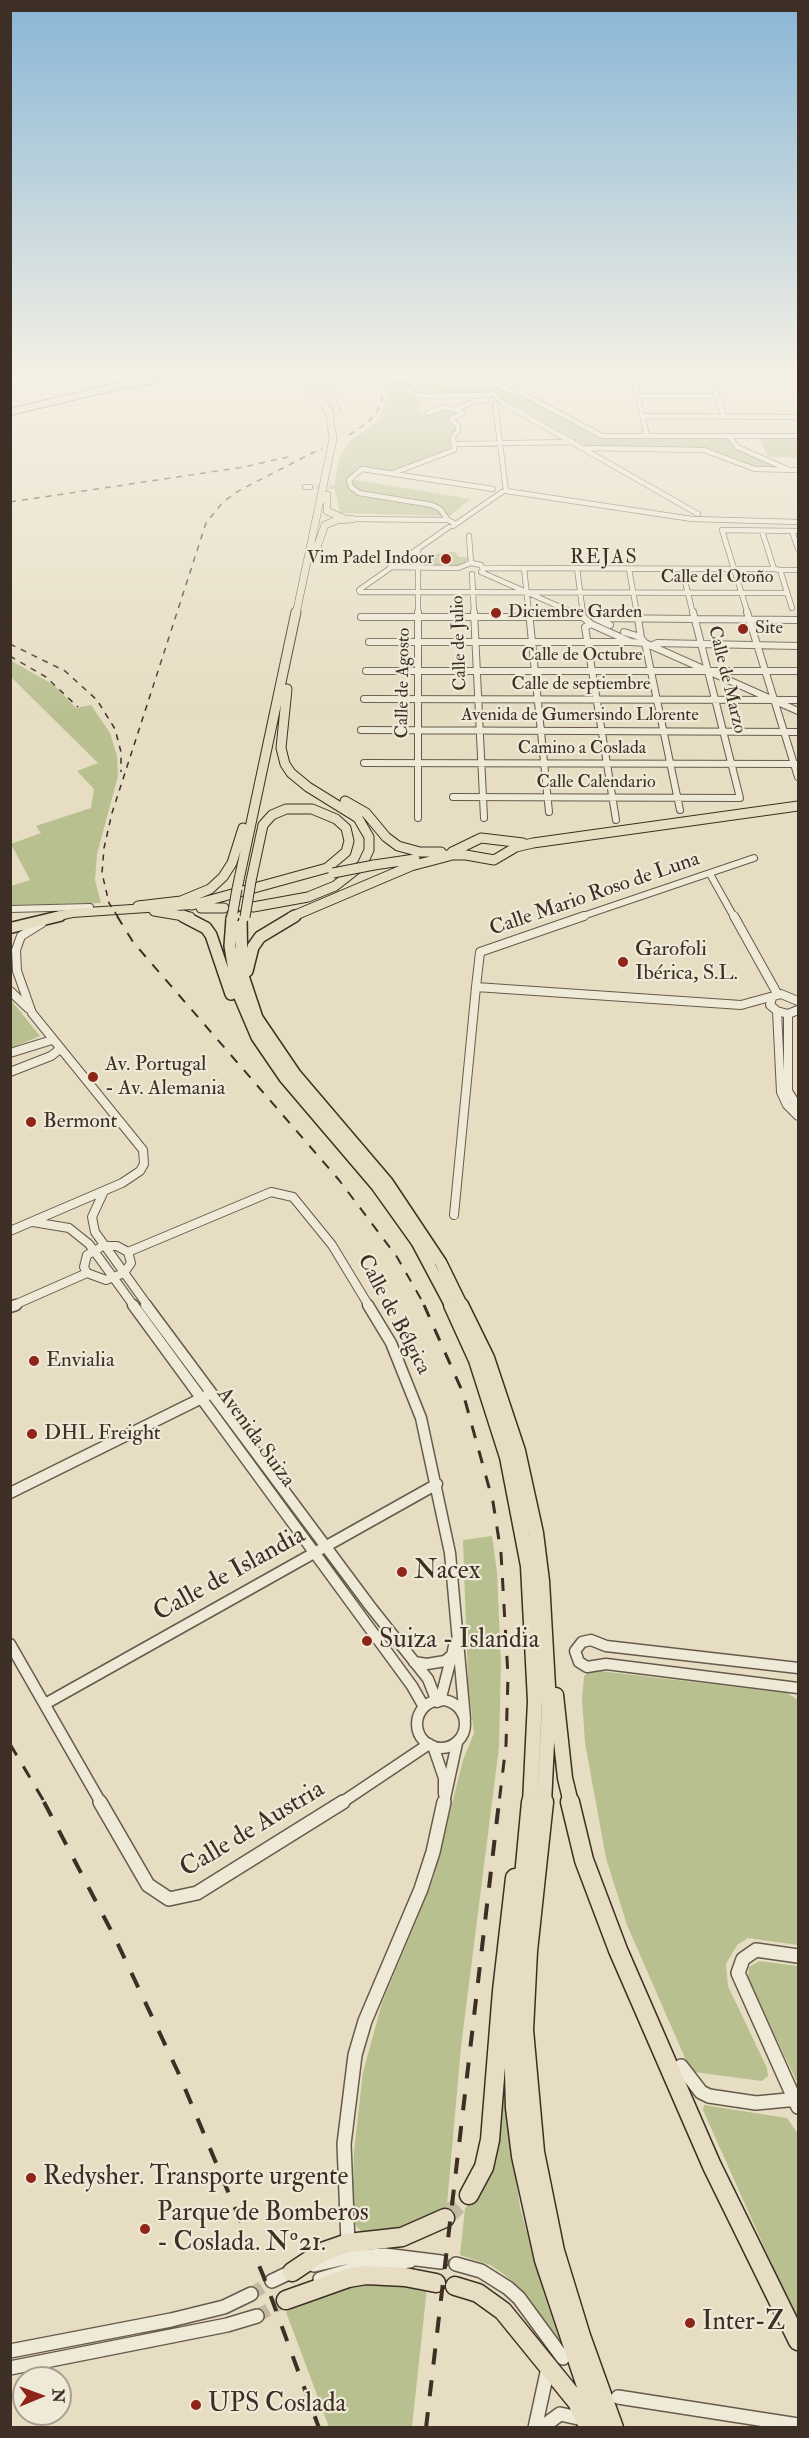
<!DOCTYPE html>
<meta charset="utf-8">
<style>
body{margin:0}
#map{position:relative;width:809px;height:2438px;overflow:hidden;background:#e6ddc2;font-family:"IM FELL Double Pica",serif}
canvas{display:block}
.frame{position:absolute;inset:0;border:12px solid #3d2f25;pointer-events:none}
.north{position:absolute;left:12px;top:2366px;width:60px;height:60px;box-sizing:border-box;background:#efe9d7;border:2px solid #a89f90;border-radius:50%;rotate:89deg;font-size:16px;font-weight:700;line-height:24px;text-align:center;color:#3d2f25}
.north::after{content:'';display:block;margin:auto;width:21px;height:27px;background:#8f2418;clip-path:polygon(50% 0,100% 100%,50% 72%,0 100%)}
</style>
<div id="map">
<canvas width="809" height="2438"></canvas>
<div class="frame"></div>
<div class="north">N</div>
</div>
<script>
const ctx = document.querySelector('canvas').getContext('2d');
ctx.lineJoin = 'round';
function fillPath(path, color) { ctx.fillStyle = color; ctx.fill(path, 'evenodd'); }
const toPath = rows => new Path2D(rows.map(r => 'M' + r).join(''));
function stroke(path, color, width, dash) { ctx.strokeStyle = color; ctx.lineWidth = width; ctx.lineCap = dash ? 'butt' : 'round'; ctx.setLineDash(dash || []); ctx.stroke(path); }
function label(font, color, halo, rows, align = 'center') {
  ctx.font = font + ' "IM FELL Double Pica",serif'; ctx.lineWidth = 4.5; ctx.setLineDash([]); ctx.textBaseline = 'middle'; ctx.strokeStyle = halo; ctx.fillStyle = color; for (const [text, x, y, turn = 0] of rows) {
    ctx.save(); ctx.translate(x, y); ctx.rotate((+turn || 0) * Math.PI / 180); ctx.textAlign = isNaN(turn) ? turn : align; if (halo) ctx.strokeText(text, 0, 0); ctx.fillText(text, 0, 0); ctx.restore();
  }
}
fillPath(toPath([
 [393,380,413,380,408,391,419,397,421,405,414,408,422,411,423,414,431,416,447,408,461,413,448,420,456,429,451,435,450,450,390,472,359,467,350,479,470,499,450,516,340,513,334,487,339,458,349,442,379,421],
 [432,385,495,387,496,389,488,393,427,395,415,392,417,388],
 [504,390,521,395,596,436,727,437,731,445,779,468,752,467,707,449,589,448,496,395],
 [760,438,798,438,798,458,767,457],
 [449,552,455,552,459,557,468,557,468,561,454,567,422,566,421,561,430,555],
 [10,660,54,685,76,708,91,705,110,733,117,756,118,776,97,854,95,880,101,903,11,905,11,886,30,880,11,844,41,833,36,826,91,808,94,789,77,771,98,763,11,677],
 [10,999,40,1036,11,1048,10,1048],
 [492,1536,497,1572,501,1662,499,1747,461,2047,447,2205,439,2213,412,2228,363,2233,356,2226,354,2218,353,2189,354,2151,363,2072,382,2003,433,1880,463,1760,474,1733,468,1684,463,1540],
 [591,1670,787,1693,798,1700,798,1945,748,1938,737,1945,726,1964,728,1986,767,2068,768,2076,762,2081,694,2072,688,2065,627,1925,606,1858,585,1743,582,1699,584,1676],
 [759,1961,798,1966,798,2084,748,1979,749,1967],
 [503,2063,506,2114,520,2207,543,2291,559,2339,523,2291,505,2275,490,2265,460,2255,465,2208,475,2199],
 [704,2105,787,2118,798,2134,798,2323,703,2110],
 [373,2282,427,2288,412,2427,329,2427,286,2312,328,2291]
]), '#b9c090');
stroke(toPath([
 [310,487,344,487]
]), '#c4baa3', 4.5, [4.5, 2]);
stroke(toPath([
 [251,2294,272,2281],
 [257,2316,286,2300]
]), '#c4baa3', 13, [13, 6]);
stroke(toPath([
 [445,2218,469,2195]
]), '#c4baa3', 18, [18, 9]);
const minorFar4 = toPath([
 [633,375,647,436],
 [710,375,724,416],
 [792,375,798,376],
 [412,388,416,383,499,386,525,395,602,436,798,436],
 [412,388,410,391,413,394,422,396,491,395],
 [501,389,531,375],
 [492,393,503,403,698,514],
 [638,396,717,396],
 [495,404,506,491],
 [455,410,474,401,486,400],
 [643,416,798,417],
 [729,436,737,447,787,469],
 [454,444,573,442],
 [587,448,704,450,755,469,798,470],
 [393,473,454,450,453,436,458,431,458,426,451,419,463,413,446,407,428,413],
 [305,487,310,487],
 [506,491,692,519,798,522],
 [352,519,448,520,456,524],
 [448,520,440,509,432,505,359,493,351,487,349,480,362,469,493,489],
 [453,526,502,492],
 [762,531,774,569,780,570,792,608],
 [792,531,798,549],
 [469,536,471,563],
 [418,549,418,614],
 [390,567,458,568],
 [458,568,471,563,481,565,483,570],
 [484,568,774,569],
 [524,568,529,614],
 [577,568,583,614],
 [629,569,637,614],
 [682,569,693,614],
 [780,570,798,570],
 [481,572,576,614],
 [472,574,474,614],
 [360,592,787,593],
 [360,592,359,590,449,527],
 [748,614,722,530,798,531]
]);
const minorFar3 = toPath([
 [418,612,418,818],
 [474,612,484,818],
 [529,612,549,812],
 [573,612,579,615],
 [582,612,583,617],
 [637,612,641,638],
 [747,612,798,777],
 [361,617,583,617],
 [583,617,591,624,631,642,645,643,798,711],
 [595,618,610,625],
 [595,618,798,620],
 [591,624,585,627,616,820],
 [624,632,640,637,645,643,680,810],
 [369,642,631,642],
 [651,646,657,643,798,646],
 [366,671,798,671],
 [364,699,798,700],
 [361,730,798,732],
 [364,763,798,764],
 [453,797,740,798,693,612],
 [710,874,734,917],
 [10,909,90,907],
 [580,917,754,858]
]);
const minorFar2 = toPath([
 [734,916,778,995],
 [476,987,480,952,584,916],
 [10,991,28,1008],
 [772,998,770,1005,777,1011,788,1014,798,1010],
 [777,1011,781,1092,787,1105,798,1116],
 [788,1014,788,1091,798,1107],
 [10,1053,52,1040],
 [10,1072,51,1056,60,1049],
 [104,1191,92,1217,95,1232,148,1306],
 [454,1215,476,987,741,1005,781,994,798,1001],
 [33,1222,69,1228,89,1244,134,1306],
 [10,1231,122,1183,140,1171,144,1164,143,1150,32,1013,17,971,16,950,21,936,42,923],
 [103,1246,117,1246,128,1252,131,1263,124,1273,106,1280,87,1273,84,1267,87,1255,103,1246],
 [128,1252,271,1192,293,1197,332,1245,369,1306],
 [12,1306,87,1273]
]);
const minorFar1 = toPath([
 [133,1305,412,1686,424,1707],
 [146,1305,370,1606,428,1679,437,1702],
 [368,1305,391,1343,421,1418,450,1553,465,1719],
 [10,1307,16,1305],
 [10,1493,206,1396],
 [10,1644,101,1803],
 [414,1662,427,1664,445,1661,452,1655,454,1646],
 [798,1668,606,1646,591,1640,582,1642,575,1651,579,1662,587,1667,606,1664,798,1688],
 '417 1724a24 24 0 1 1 48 0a24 24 0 1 1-48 0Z',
 [440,1701,452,1655],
 [45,1704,437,1484],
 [433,1746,444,1778,444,1794],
 [341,1803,429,1744],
 [444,1803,457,1743]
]);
const minor = toPath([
 [100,1802,148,1885,169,1899,197,1893,343,1802],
 [798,1956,756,1950,743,1959,738,1973,798,2107],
 [681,2066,701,2092,709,2096,756,2103,798,2099],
 [348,2243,344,2144,355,2055,365,2021,421,1889,433,1852,444,1802],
 [456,2264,481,2271,508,2288,519,2298,563,2358],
 [314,2265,350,2257,385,2255,441,2262],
 [320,2279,365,2266,410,2261],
 [272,2281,293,2271],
 [10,2351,171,2320,224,2307,251,2294],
 [10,2368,227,2325,257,2316],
 [618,2397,798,2425],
 [535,2428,548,2368],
 [541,2428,560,2414,583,2419]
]);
const majorFar2 = toPath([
 [10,412,118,386,187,375]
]);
const majorFar1 = toPath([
 [54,917,72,913,192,905]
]);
const major = toPath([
 [10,928,60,916]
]);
const highwayFar4 = toPath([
 [325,375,327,388,337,410],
 [327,495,327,511,345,519],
 [315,553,325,525,337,520,352,519],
 [296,614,333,439,329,412,302,375]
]);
const highwayFar3 = toPath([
 [345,801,366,813,386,837,398,846,420,852,441,852],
 [452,852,481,838,523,843],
 [441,855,466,855,494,860,516,847,533,843,798,806],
 [374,865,415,859],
 [237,889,296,612],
 [192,905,327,868,346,852,349,841,346,828,336,819,312,809,286,809,272,815,263,825,251,881],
 [138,906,181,901,210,889,223,877,232,863,243,828],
 [253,907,308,897,335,886,362,865,369,850,369,837,358,818,308,787,291,773,285,764,281,748,287,689],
 [201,908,224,908],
 [154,911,190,917],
 [291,917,411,866,449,856]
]);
const highwayFar2 = toPath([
 [183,916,206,928,211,935,231,994],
 [241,917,242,973,257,1018,295,1074,387,1182,441,1263,462,1306],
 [232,919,230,946,237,990,257,1037,285,1078,377,1186,417,1242,451,1306],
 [247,971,253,947,260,937,295,916]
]);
const highwayFar1 = toPath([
 [451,1305,476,1360,507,1457,528,1566,535,1701,530,1803],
 [461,1305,487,1358,518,1451,536,1533,542,1581,549,1704,544,1803],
 [556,1695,565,1778,571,1803]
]);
const highway = toPath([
 [531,1802,512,2003,515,2108,521,2156,544,2260,600,2428],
 [544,1802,528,1951,524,2030,535,2152,555,2251,581,2336,614,2428],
 [570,1802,584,1860,618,1950,712,2166,798,2341],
 [469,2195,484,2167,490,2140,502,1991,515,1878],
 [292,2272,322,2252,348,2243,402,2237,445,2218],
 [455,2286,478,2293,503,2311,577,2402,589,2428],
 [286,2300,348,2278,366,2275,405,2277,436,2283]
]);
stroke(minorFar4, '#675a4c', 6);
stroke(minorFar3, '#675a4c', 8);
stroke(minorFar2, '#675a4c', 10);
stroke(minorFar1, '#675a4c', 13);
stroke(minor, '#675a4c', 16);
stroke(majorFar2, '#3d2f25', 8);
stroke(majorFar1, '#3d2f25', 10);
stroke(major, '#3d2f25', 13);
stroke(highwayFar4, '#3d2f25', 8);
stroke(highwayFar3, '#3d2f25', 11);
stroke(highwayFar2, '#3d2f25', 14);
stroke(highwayFar1, '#3d2f25', 17);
stroke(highway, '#3d2f25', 21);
stroke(minorFar4, '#efe9d7', 4.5);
stroke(minorFar3, '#efe9d7', 6);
stroke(minorFar2, '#efe9d7', 8);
stroke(minorFar1, '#efe9d7', 10);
stroke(minor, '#efe9d7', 13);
stroke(majorFar2, '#e6ddc2', 6);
stroke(majorFar1, '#e6ddc2', 8);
stroke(major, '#e6ddc2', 10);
stroke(highwayFar4, '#e6ddc2', 7);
stroke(highwayFar3, '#e6ddc2', 9);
stroke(highwayFar2, '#e6ddc2', 11);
stroke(highwayFar1, '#e6ddc2', 14);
stroke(highway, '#e6ddc2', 18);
stroke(toPath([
 [349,435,366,424,377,412,390,375],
 [10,502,244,467,292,456],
 [10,644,65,671,97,700,115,729,121,752,121,772],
 [10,656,46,677,78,707],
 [118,917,109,903,102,873,104,848,112,813,206,523,223,502,240,490,322,448]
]), '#3d2f25', 1.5, [6, 6]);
stroke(toPath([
 [117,916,133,942,339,1180,397,1257,425,1306]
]), '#3d2f25', 2, [10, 10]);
stroke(toPath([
 [424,1305,463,1393,493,1502,501,1553,508,1676,506,1745,499,1803],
 [10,1744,45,1803]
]), '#3d2f25', 3, [13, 13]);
stroke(toPath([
 [44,1802,115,1938,178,2072,263,2275,319,2428],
 [426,2428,499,1802]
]), '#3d2f25', 4, [16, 16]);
const highwayBridgeFar1 = toPath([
 [333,873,374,865],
 [232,917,237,889],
 [245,917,251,881]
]);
const highwayBridge = toPath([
 [232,919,233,916]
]);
stroke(highwayBridgeFar1, '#3d2f25', 11, []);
stroke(highwayBridge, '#3d2f25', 14, []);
stroke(highwayBridgeFar1, '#e6ddc2', 9);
stroke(highwayBridge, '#e6ddc2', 11);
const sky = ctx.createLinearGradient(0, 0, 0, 717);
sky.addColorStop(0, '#88b6d6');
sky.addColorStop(0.52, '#f4f0e4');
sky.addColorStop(1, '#f4f0e400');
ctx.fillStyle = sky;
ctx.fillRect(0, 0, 809, 717);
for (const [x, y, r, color] of [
 [446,559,6,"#8f2418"],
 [496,613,6,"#8f2418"],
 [743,629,6,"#8f2418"],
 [623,962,6,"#8f2418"],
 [93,1077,6,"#8f2418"],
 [31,1122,6,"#8f2418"],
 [34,1361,6,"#8f2418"],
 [32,1434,6,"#8f2418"],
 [402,1572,6,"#8f2418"],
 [367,1641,6,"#8f2418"],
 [31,2178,6,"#8f2418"],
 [145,2229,6,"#8f2418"],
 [690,2323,6,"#8f2418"],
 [196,2405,6,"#8f2418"]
]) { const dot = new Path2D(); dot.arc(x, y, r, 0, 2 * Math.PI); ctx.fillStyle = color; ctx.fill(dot); stroke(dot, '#efe9d7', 2); }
label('18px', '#3d2f25', '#efe9d7', [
 ["Vim Padel Indoor",434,559,"right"],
 ["Diciembre Garden",508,613],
 ["Site",755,629]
], 'left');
label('18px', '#3d2f25', '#efe9d7', [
 ["Calle del Otoño",717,578],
 ["Calle de Julio",460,643,-92],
 ["Calle de Octubre",582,656],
 ["Calle de Marzo",726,680,76],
 ["Calle de Agosto",404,683,-89],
 ["Calle de septiembre",581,685],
 ["Avenida de Gumersindo Llorente",580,716],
 ["Camino a Coslada",582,749],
 ["Calle Calendario",596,783]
]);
ctx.letterSpacing = '1.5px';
label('20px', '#3d2f25', '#efe9d7', [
 ["REJAS",604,559]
]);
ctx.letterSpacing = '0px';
label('21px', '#3d2f25', '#efe9d7', [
 ["Calle Mario Roso de Luna",595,895,-19],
 ["Calle de Bélgica",393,1315,62],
 ["Avenida Suiza",255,1438,54]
]);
label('21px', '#3d2f25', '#efe9d7', [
 ["Garofoli",635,950],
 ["Ibérica, S.L.",635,974],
 ["Av. Portugal",105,1065],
 ["- Av. Alemania",105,1089],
 ["Bermont",43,1122],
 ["Envialia",46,1361],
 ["DHL Freight",44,1434]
], 'left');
label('26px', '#3d2f25', '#efe9d7', [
 ["Nacex",414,1572],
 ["Suiza - Islandia",379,1641],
 ["Redysher. Transporte urgente",43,2178],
 ["Parque de Bomberos",157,2214],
 ["- Coslada. Nº21.",157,2244],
 ["Inter-Z",702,2323],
 ["UPS Coslada",208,2405]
], 'left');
label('26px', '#3d2f25', '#efe9d7', [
 ["Calle de Islandia",230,1575,-29],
 ["Calle de Austria",253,1830,-31]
]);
</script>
